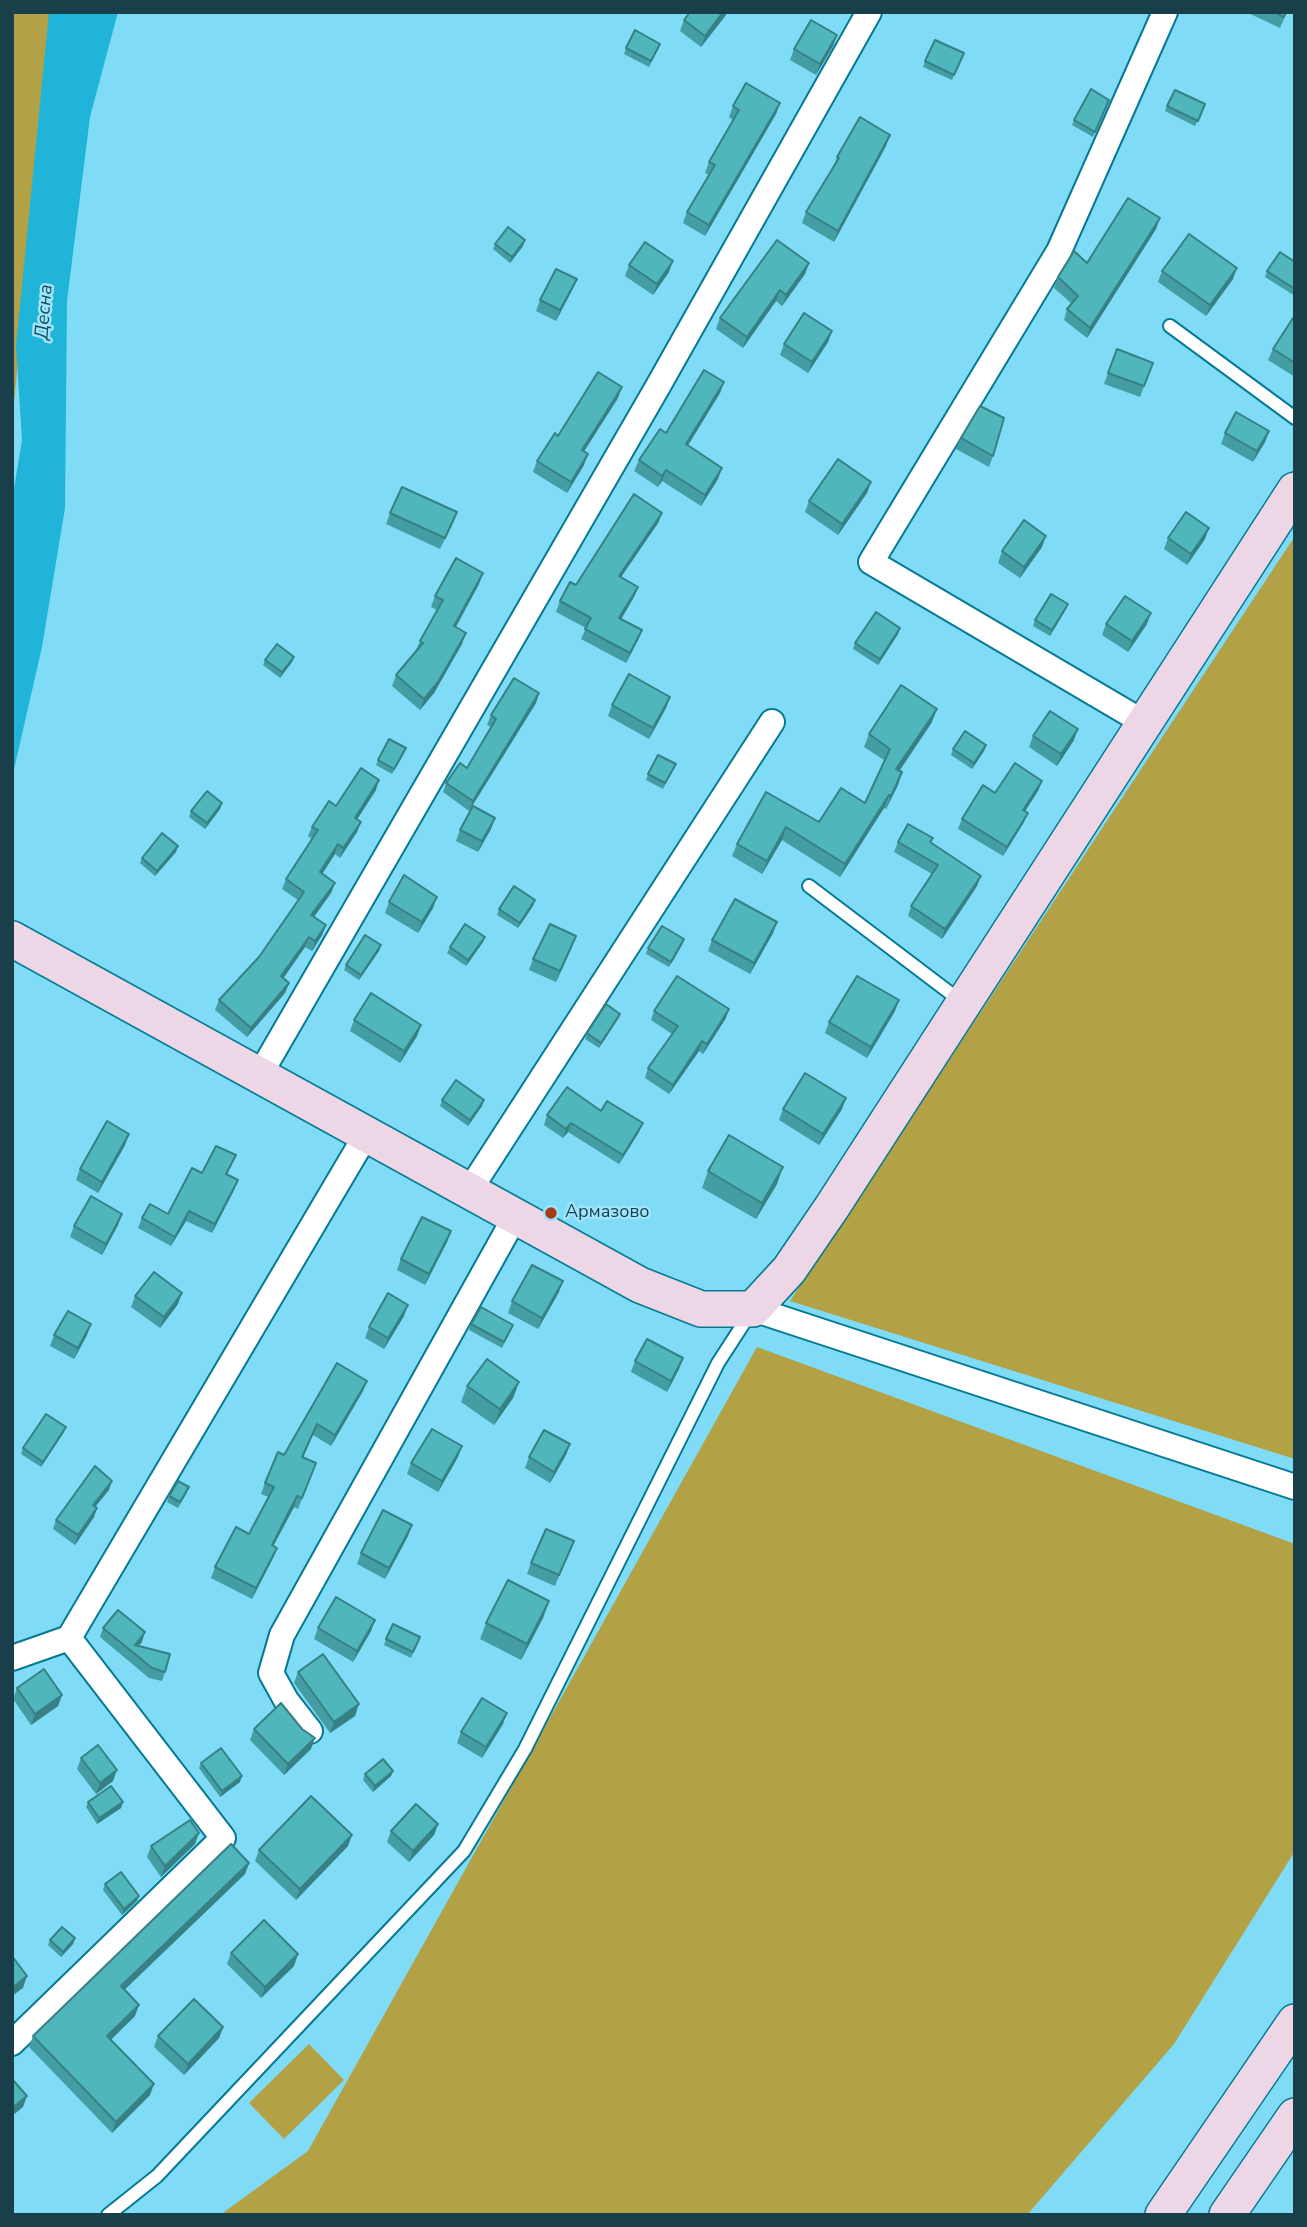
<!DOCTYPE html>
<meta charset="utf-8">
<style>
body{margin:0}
#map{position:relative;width:1307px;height:2227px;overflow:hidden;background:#7fdbf6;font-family:"Nunito Sans",sans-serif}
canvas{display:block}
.frame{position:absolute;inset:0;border:14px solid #183f4a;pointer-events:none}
</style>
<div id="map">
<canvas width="1307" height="2227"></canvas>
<div class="frame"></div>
</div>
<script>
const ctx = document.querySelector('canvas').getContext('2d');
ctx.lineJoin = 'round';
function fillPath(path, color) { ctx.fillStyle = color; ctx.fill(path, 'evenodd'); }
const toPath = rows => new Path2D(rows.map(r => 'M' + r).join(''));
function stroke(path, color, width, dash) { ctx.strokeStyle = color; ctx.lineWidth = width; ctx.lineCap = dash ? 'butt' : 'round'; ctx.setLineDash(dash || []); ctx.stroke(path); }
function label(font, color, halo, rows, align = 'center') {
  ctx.font = font + ' "Nunito Sans",sans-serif'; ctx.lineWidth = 5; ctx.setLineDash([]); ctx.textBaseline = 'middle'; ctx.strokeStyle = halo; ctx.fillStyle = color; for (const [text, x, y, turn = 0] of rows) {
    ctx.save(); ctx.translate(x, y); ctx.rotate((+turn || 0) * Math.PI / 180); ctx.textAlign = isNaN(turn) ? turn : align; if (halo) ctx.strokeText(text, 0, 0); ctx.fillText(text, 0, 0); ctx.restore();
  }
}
fillPath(toPath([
 [12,12,50,12,12,426],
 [1295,536,1295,1459,790,1301],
 [757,1347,1295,1544,1295,1851,1174,2044,1027,2215,220,2215,308,2151],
 [309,2044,344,2080,284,2139,249,2103]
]), '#b2a145');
fillPath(toPath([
 [49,12,118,12,90,117,67,301,65,508,42,647,12,778,12,501,22,440,16,346]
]), '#20b5d8');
const lane = toPath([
 [1170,326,1295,418],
 [809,886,962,1002],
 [108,2215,157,2176,464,1851,525,1749,718,1363,751,1312]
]);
const street = toPath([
 [1143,722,871,562,1059,251,1165,12],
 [259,1076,657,388,869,12],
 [469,1191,772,722],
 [753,1309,1295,1487],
 [12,1658,69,1638],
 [310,1731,286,1700,271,1673,282,1635,515,1217],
 [12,2043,223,1838,69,1638,366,1135]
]);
const secondary = toPath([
 [12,939,640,1285,701,1309,753,1309,789,1270,832,1207,1295,490],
 [1163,2215,1295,2022],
 [1227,2215,1295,2116]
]);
stroke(lane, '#057a92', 16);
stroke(street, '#057a92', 28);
stroke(secondary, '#057a92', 38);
stroke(lane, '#fff', 12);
stroke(street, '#fff', 24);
stroke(secondary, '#edd7e6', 35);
fillPath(toPath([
 [1246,12,1287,12,1280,28],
 [726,15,701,47,680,31,684,20],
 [837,35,833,46,816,75,790,60,794,49],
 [626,48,658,49,649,67,624,54],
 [964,53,952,80,923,67,925,61],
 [1109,100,1093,137,1072,125,1074,120],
 [780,103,776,114,705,236,683,223,687,212,709,175,705,173,709,162,733,120,729,117,733,106],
 [1167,106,1203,110,1195,126,1165,111],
 [886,146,834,242,802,223,806,212,833,168,837,157],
 [1156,229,1087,338,1064,320,1067,309,1072,304,1054,288,1058,277],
 [495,244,523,246,510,263,493,249],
 [1295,262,1295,296,1265,277,1267,271],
 [809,263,805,274,782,306,776,301,743,348,716,329,720,318],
 [629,265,669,272,653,295,625,276],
 [1162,271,1233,279,1206,316,1158,282],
 [577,279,572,290,556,321,536,311,540,300],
 [1295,319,1295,377,1268,360,1273,349],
 [832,331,828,342,808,373,780,355,784,344],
 [1117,349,1153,363,1140,397,1104,384],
 [724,382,720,393,688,445,718,479,701,506,662,481,658,487,634,471,639,460,666,433],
 [618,398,584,451,584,465,567,493,533,472,537,461,558,436],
 [1269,431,1265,442,1253,462,1221,444,1225,433],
 [961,438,993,456,989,467,956,449],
 [871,482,867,493,838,535,805,512,809,501],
 [457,512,440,549,386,524,390,513],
 [662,513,658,523,621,577,638,587,634,597,621,619,642,630,638,640,626,663,581,639,586,628,556,612,560,601,576,585],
 [1168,538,1205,539,1187,565,1164,549],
 [1042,547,1020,578,998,563,1002,551],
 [479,584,455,627,462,644,434,693,420,710,392,686,396,675,416,650,420,641,437,610,431,607,435,596],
 [1066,609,1050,636,1033,626,1035,620],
 [1106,624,1147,624,1128,652,1102,635],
 [900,628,898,634,878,665,853,649,855,643],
 [265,660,292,662,280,678,263,665],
 [539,693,536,703,469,811,443,792,446,783,467,768,491,727,487,725,491,715],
 [670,697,666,708,649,739,608,716,612,705],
 [932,722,899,771,898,785,886,809,884,808,840,877,782,840,762,874,732,856,737,844,766,792,819,822,865,803,884,760,864,747,869,734],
 [1033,736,1074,740,1057,766,1029,747],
 [986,745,984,751,972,769,951,755,953,749],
 [404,754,392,774,376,765,378,760],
 [673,770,663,789,646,780,648,774],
 [1042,781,1038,791,1025,811,1024,822,1003,856,958,829,962,819,995,793],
 [376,790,357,820,361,822,357,832,340,858,335,854,322,874,335,883,331,893,314,917,326,925,322,935,312,951,305,947,283,978,289,983,285,993,247,1037,215,1010,219,1000,259,957,298,900,282,889,286,879,312,839,308,836,312,827,336,806],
 [222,803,220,809,205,829,189,817,191,811],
 [491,829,478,852,456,841,460,830],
 [898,842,931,842,977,886,942,939,908,916,911,906,932,874,894,852],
 [176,852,155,876,140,863,142,858],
 [535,900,533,906,518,928,497,915,499,909],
 [389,902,433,908,418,933,385,913],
 [777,922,773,933,750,974,708,951,712,940],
 [576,936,572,947,556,982,529,970,533,959],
 [483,942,466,966,447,953,450,947],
 [381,945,379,951,359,980,344,970,346,965],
 [682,945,669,967,646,954,648,948],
 [654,1011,726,1018,703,1054,699,1051,669,1094,645,1078,648,1068,672,1034,651,1020],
 [895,1011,867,1058,825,1033,829,1022],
 [620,1014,618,1019,599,1048,585,1039,587,1033],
 [354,1020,421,1025,417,1036,400,1063,350,1031],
 [442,1100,482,1106,468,1126,440,1106],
 [783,1109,842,1109,819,1145,779,1120],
 [601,1111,639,1132,619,1164,568,1132,563,1138,544,1125,547,1115],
 [125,1145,98,1193,76,1180,80,1169],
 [232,1165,227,1174,238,1180,234,1190,212,1233,186,1221,171,1246,138,1228,142,1218,168,1214,202,1173],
 [708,1171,777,1184,756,1219,702,1188],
 [122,1214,118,1225,102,1255,70,1237,74,1226],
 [451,1231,447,1242,425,1285,397,1270,401,1259],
 [559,1292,538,1329,508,1313,512,1301],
 [135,1296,178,1304,160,1328,131,1307],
 [404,1316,384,1349,365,1338,369,1327],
 [471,1324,513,1325,502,1348,469,1330],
 [54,1335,87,1335,74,1359,50,1346],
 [635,1361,679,1369,667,1392,631,1372],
 [337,1363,363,1391,331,1446,313,1435,303,1458,316,1463,312,1474,298,1509,294,1507,273,1546,277,1548,273,1558,252,1599,211,1578,215,1567,249,1534,269,1497,261,1494,265,1483,284,1455],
 [519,1382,513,1398,494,1425,461,1402,467,1386],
 [64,1432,41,1467,21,1454,23,1448],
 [570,1444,566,1455,550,1483,525,1468,529,1457],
 [458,1457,438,1492,407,1474,411,1463],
 [109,1490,95,1507,94,1517,75,1545,53,1529,56,1520],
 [187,1493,178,1508,167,1502,169,1496],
 [408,1536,385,1579,357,1564,361,1553],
 [574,1541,555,1586,527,1574,531,1563],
 [549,1601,543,1618,521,1660,480,1639,486,1623],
 [375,1620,371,1631,353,1662,314,1639,318,1628],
 [103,1628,142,1642,138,1646,165,1672,162,1681,149,1678,100,1637],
 [420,1637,411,1658,384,1645,386,1639],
 [298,1672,355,1716,330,1733,294,1683],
 [17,1688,62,1695,58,1706,31,1725,13,1699],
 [503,1724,482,1758,457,1743,461,1732],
 [254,1729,311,1749,284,1775,250,1740],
 [81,1758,113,1781,96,1794,77,1769],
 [201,1763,240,1782,220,1797,199,1768],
 [393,1771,391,1776,373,1792,363,1780,365,1774],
 [88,1802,121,1808,97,1824,86,1807],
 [438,1824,434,1835,409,1862,387,1842,391,1831],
 [195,1844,161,1877,147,1857,151,1846],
 [348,1846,296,1900,255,1861,259,1850],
 [249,1863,245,1874,124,1990,135,2016,111,2040,150,2095,112,2133,29,2047,33,2036],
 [105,1884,137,1901,122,1915,103,1890],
 [75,1938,73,1944,61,1957,48,1945,50,1940],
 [231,1953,294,1966,261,1998,227,1964],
 [223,2027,219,2038,184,2075,154,2047,158,2036]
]), '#449da2');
fillPath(toPath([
 [723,12,727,12,726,15,701,47,705,36],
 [837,35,833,46,816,75,820,64],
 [780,103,776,114,705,236,709,225],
 [890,135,886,146,834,242,838,231],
 [1160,218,1156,229,1087,338,1090,328],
 [525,240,523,246,510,263,512,257],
 [673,261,669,272,653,295,657,284],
 [809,263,805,274,782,306,786,295],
 [1237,268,1233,279,1206,316,1210,305],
 [577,279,572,290,556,321,560,310],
 [780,290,776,301,743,348,747,337],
 [832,331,828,342,808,373,812,362],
 [724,382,720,393,682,455,686,444],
 [622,387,618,398,578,461,582,450],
 [1269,431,1265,442,1253,462,1257,451],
 [588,454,584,465,567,493,571,482],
 [722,468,718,479,701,506,705,495],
 [666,470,662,481,658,487,662,476],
 [871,482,867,493,838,535,842,524],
 [457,512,453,523,440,549,445,538],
 [662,513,658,523,615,586,619,576],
 [1209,528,1205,539,1187,565,1191,554],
 [1046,536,1042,547,1020,578,1024,567],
 [483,573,479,584,450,638,454,626],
 [638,587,634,597,616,628,619,618],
 [1068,604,1066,609,1050,636,1052,630],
 [1151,613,1147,624,1128,652,1132,641],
 [900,628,898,634,878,665,880,659],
 [642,630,638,640,626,663,630,653],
 [466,633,462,644,434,693,420,710,424,699],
 [294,657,292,662,280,678,282,672],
 [539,693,536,703,469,811,473,801],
 [670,697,666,708,649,739,653,728],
 [937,709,932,722,892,782,896,769],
 [1078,729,1074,740,1057,766,1061,754],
 [986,745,984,751,972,769,974,763],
 [902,772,898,785,886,809,891,796],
 [379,780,376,790,351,828,355,818],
 [1042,781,1038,791,1020,819,1023,810],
 [889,795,884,808,840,877,845,864],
 [222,803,220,809,205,829,207,823],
 [1028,813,1024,822,1003,856,1007,847],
 [495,818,491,829,478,852,482,841],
 [361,822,357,832,340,858,343,848],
 [786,827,782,840,762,874,767,861],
 [338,844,335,854,317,882,320,872],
 [178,846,176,852,155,876,157,871],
 [981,876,977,886,942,939,945,929],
 [335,883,331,893,308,925,311,915],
 [437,897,433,908,418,933,422,922],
 [535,900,533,906,518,928,520,923],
 [777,922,773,933,750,974,754,963],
 [326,925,322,935,312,951,315,941],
 [576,936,572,947,556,982,560,971],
 [309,937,305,947,278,986,281,976],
 [485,937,483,942,466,966,468,960],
 [684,939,682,945,669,967,671,962],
 [381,945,379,951,359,980,361,975],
 [289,983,285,993,247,1037,251,1028],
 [899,1000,895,1011,867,1058,871,1047],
 [729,1009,726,1018,703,1054,707,1044],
 [620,1014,618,1019,599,1048,601,1043],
 [421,1025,417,1036,400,1063,404,1051],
 [702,1041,699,1051,669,1094,673,1085],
 [846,1098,842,1109,819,1145,823,1134],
 [484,1100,482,1106,468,1126,470,1120],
 [571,1123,568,1132,563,1138,566,1129],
 [643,1123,639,1132,619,1164,623,1155],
 [129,1134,125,1145,98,1193,102,1182],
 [783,1167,777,1184,756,1219,762,1203],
 [238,1180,234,1190,212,1233,215,1224],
 [189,1211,186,1221,171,1246,175,1237],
 [122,1214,118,1225,102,1255,106,1244],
 [451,1231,447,1242,425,1285,429,1274],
 [563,1281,559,1292,538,1329,542,1318],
 [182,1293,178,1304,160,1328,164,1317],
 [408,1305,404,1316,384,1349,388,1338],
 [91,1324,87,1335,74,1359,78,1348],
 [683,1358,679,1369,667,1392,671,1381],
 [367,1381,363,1391,331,1446,335,1435],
 [519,1382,513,1398,494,1425,500,1409],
 [66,1427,64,1432,41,1467,43,1462],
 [570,1444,566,1455,550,1483,554,1472],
 [462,1446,458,1457,438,1492,442,1481],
 [112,1481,109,1490,89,1514,93,1505],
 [297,1496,294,1507,268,1556,272,1545],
 [97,1508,94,1517,75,1545,78,1535],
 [412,1525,408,1536,385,1579,389,1568],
 [277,1548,273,1558,252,1599,256,1588],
 [549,1601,543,1618,521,1660,527,1644],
 [375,1620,371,1631,353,1662,357,1651],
 [145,1632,142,1642,133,1652,135,1645],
 [62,1695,58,1706,31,1725,35,1714],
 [359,1704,355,1716,330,1733,334,1722],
 [507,1713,503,1724,482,1758,486,1747],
 [315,1738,311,1749,284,1775,288,1764],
 [117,1770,113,1781,96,1794,100,1783],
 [393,1771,391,1776,373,1792,375,1786],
 [242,1776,240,1782,220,1797,222,1791],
 [123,1802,121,1808,97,1824,99,1818],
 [438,1824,434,1835,409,1862,413,1851],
 [199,1833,195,1844,161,1877,165,1866],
 [352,1835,348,1846,296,1900,300,1889],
 [249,1863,245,1874,117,1997,121,1986],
 [139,1896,137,1901,122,1915,124,1909],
 [75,1938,73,1944,61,1957,63,1952],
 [298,1954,294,1966,261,1998,265,1987],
 [27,1976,23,1988,12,1996,12,1988],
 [139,2005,135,2016,103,2047,107,2036],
 [223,2027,219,2038,184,2075,188,2064],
 [154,2084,150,2095,112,2133,116,2122],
 [27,2096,23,2107,12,2116,12,2108]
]), '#378084');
const building = toPath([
 [690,12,723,12,705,36,684,20,690,12],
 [1274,12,1286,12,1284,17,1274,12],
 [811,20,837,35,820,64,794,49,811,20],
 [635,30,660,44,651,61,626,48,635,30],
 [935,40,964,53,954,75,925,61,935,40],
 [746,83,780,103,709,225,687,212,715,165,709,162,739,110,733,106,746,83],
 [1091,89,1109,100,1095,132,1074,120,1091,89],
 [1175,90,1205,104,1198,121,1167,106,1175,90],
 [860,117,890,135,838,231,806,212,839,158,837,157,860,117],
 [1128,198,1160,218,1090,328,1067,309,1078,296,1058,277,1074,251,1087,263,1128,198],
 [508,227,525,240,512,257,495,244,508,227],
 [1189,234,1237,268,1210,305,1162,271,1189,234],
 [777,240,809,263,786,295,780,290,747,337,720,318,777,240],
 [645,242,673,261,657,284,629,265,645,242],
 [1280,252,1295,262,1295,289,1267,271,1280,252],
 [556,269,577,279,560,310,540,300,556,269],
 [804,313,832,331,812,362,784,344,804,313],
 [1293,318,1295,319,1295,363,1273,349,1293,318],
 [1117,349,1153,363,1144,386,1108,373,1117,349],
 [704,370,724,382,686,444,722,468,705,495,666,470,662,476,639,460,660,429,666,433,704,370],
 [598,372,622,387,582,450,588,454,571,482,537,461,555,433,558,436,598,372],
 [980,406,1004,418,993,456,961,438,980,406],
 [1236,412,1269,431,1257,451,1225,433,1236,412],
 [838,459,871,482,842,524,809,501,838,459],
 [402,487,457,512,445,538,390,513,402,487],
 [634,494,662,513,619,576,638,587,619,618,642,630,630,653,585,629,591,618,560,601,570,582,576,585,634,494],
 [1186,512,1209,528,1191,554,1168,538,1186,512],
 [1024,520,1046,536,1024,567,1002,551,1024,520],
 [456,558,483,573,454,626,466,633,438,682,424,699,396,675,423,643,420,641,443,600,435,596,456,558],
 [1051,594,1068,604,1052,630,1035,620,1051,594],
 [1125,596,1151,613,1132,641,1106,624,1125,596],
 [876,612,900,628,880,659,855,643,876,612],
 [277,644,294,657,282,672,265,660,277,644],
 [629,674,670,697,653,728,612,705,629,674],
 [514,678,539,693,473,801,446,783,460,763,467,768,496,719,491,715,514,678],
 [901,685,937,709,896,769,902,772,891,796,889,795,845,864,786,827,767,861,737,844,766,792,819,822,841,788,865,803,890,749,869,734,901,685],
 [1050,711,1078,729,1061,754,1033,736,1050,711],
 [965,731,986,745,974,763,953,749,965,731],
 [389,739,406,748,394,769,378,760,389,739],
 [658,755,676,764,665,783,648,774,658,755],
 [1015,763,1042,781,1023,810,1028,813,1007,847,962,819,983,785,995,793,1015,763],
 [361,768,379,780,355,818,361,822,343,848,338,844,320,872,335,883,311,915,326,925,315,941,309,937,281,976,289,983,251,1028,219,1000,259,957,304,892,286,879,318,830,312,827,329,801,336,806,361,768],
 [207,791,222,803,207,823,191,811,207,791],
 [473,806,495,818,482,841,460,830,473,806],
 [908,824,933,838,930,842,981,876,945,929,911,906,938,865,898,842,908,824],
 [162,833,178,846,157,871,142,858,162,833],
 [404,875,437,897,422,922,389,902,404,875],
 [514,886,535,900,520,923,499,909,514,886],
 [735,899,777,922,754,963,712,940,735,899],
 [465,924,485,937,468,960,450,947,465,924],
 [550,924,576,936,560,971,533,959,550,924],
 [662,926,684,939,671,962,648,948,662,926],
 [365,935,381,945,361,975,346,965,365,935],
 [677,976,729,1009,707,1044,702,1041,673,1085,648,1068,678,1026,654,1011,677,976],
 [857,976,899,1000,871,1047,829,1022,857,976],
 [371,993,421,1025,404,1051,354,1020,371,993],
 [606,1004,620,1014,601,1043,587,1033,606,1004],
 [805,1073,846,1098,823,1134,783,1109,805,1073],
 [456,1080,484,1100,470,1120,442,1100,456,1080],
 [567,1087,601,1111,607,1101,643,1123,623,1155,571,1123,566,1129,547,1115,567,1087],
 [107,1121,129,1134,102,1182,80,1169,107,1121],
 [729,1135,783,1167,762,1203,708,1171,729,1135],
 [216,1146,236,1155,226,1174,238,1180,215,1224,189,1211,175,1237,142,1218,150,1204,168,1214,192,1168,202,1173,216,1146],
 [91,1196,122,1214,106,1244,74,1226,91,1196],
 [422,1217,451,1231,429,1274,401,1259,422,1217],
 [532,1265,563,1281,542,1318,512,1301,532,1265],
 [154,1272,182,1293,164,1317,135,1296,154,1272],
 [388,1293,408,1305,388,1338,369,1327,388,1293],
 [481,1307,513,1325,504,1342,471,1324,481,1307],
 [68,1311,91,1324,78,1348,54,1335,68,1311],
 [647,1339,683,1358,671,1381,635,1361,647,1339],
 [487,1359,519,1382,500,1409,467,1386,487,1359],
 [337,1363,367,1381,335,1435,317,1424,302,1457,316,1463,302,1498,297,1496,272,1545,277,1548,256,1588,215,1567,236,1527,249,1534,274,1487,265,1483,278,1452,284,1455,337,1363],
 [46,1414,66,1427,43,1462,23,1448,46,1414],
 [432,1429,462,1446,442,1481,411,1463,432,1429],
 [544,1430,570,1444,554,1472,529,1457,544,1430],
 [95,1466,112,1481,93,1505,97,1508,78,1535,56,1520,95,1466],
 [178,1481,189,1487,180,1502,169,1496,178,1481],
 [383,1510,412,1525,389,1568,361,1553,383,1510],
 [546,1529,574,1541,559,1575,531,1563,546,1529],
 [508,1580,549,1601,527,1644,486,1623,508,1580],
 [336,1597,375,1620,357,1651,318,1628,336,1597],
 [118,1610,145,1632,135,1645,170,1654,165,1672,152,1668,103,1628,118,1610],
 [393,1624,420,1637,413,1652,386,1639,393,1624],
 [323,1654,359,1704,334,1722,298,1672,323,1654],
 [44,1669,62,1695,35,1714,17,1688,44,1669],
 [482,1698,507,1713,486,1747,461,1732,482,1698],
 [281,1703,302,1729,315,1738,288,1764,254,1729,281,1703],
 [98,1745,117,1770,100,1783,81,1758,98,1745],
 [221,1748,242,1776,222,1791,201,1763,221,1748],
 [383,1759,393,1771,375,1786,365,1774,383,1759],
 [111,1786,123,1802,99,1818,88,1802,111,1786],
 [311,1796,352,1835,300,1889,259,1850,311,1796],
 [416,1804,438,1824,413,1851,391,1831,416,1804],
 [190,1820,199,1833,165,1866,151,1846,190,1820],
 [231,1844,249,1863,121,1986,139,2005,107,2036,154,2084,116,2122,33,2036,231,1844],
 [121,1872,139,1896,124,1909,105,1884,121,1872],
 [264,1920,298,1954,265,1987,231,1953,264,1920],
 [62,1927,75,1938,63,1952,50,1940,62,1927],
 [12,1956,27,1976,12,1988,12,1956],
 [194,1999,223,2027,188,2064,158,2036,194,1999],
 [12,2079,27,2096,12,2108,12,2079]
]);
fillPath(building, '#4fb7bc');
stroke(building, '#378084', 2);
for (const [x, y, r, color] of [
 [551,1213,7,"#a53e18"]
]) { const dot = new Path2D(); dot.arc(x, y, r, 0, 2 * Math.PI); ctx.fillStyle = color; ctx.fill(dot); stroke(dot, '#9ee5fb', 2.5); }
label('18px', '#183f4a', '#9ee5fb', [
 ["Армазово",565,1213]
], 'left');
label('italic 19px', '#164e5d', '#9ee5fb', [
 ["Десна",45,312,-85]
]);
</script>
